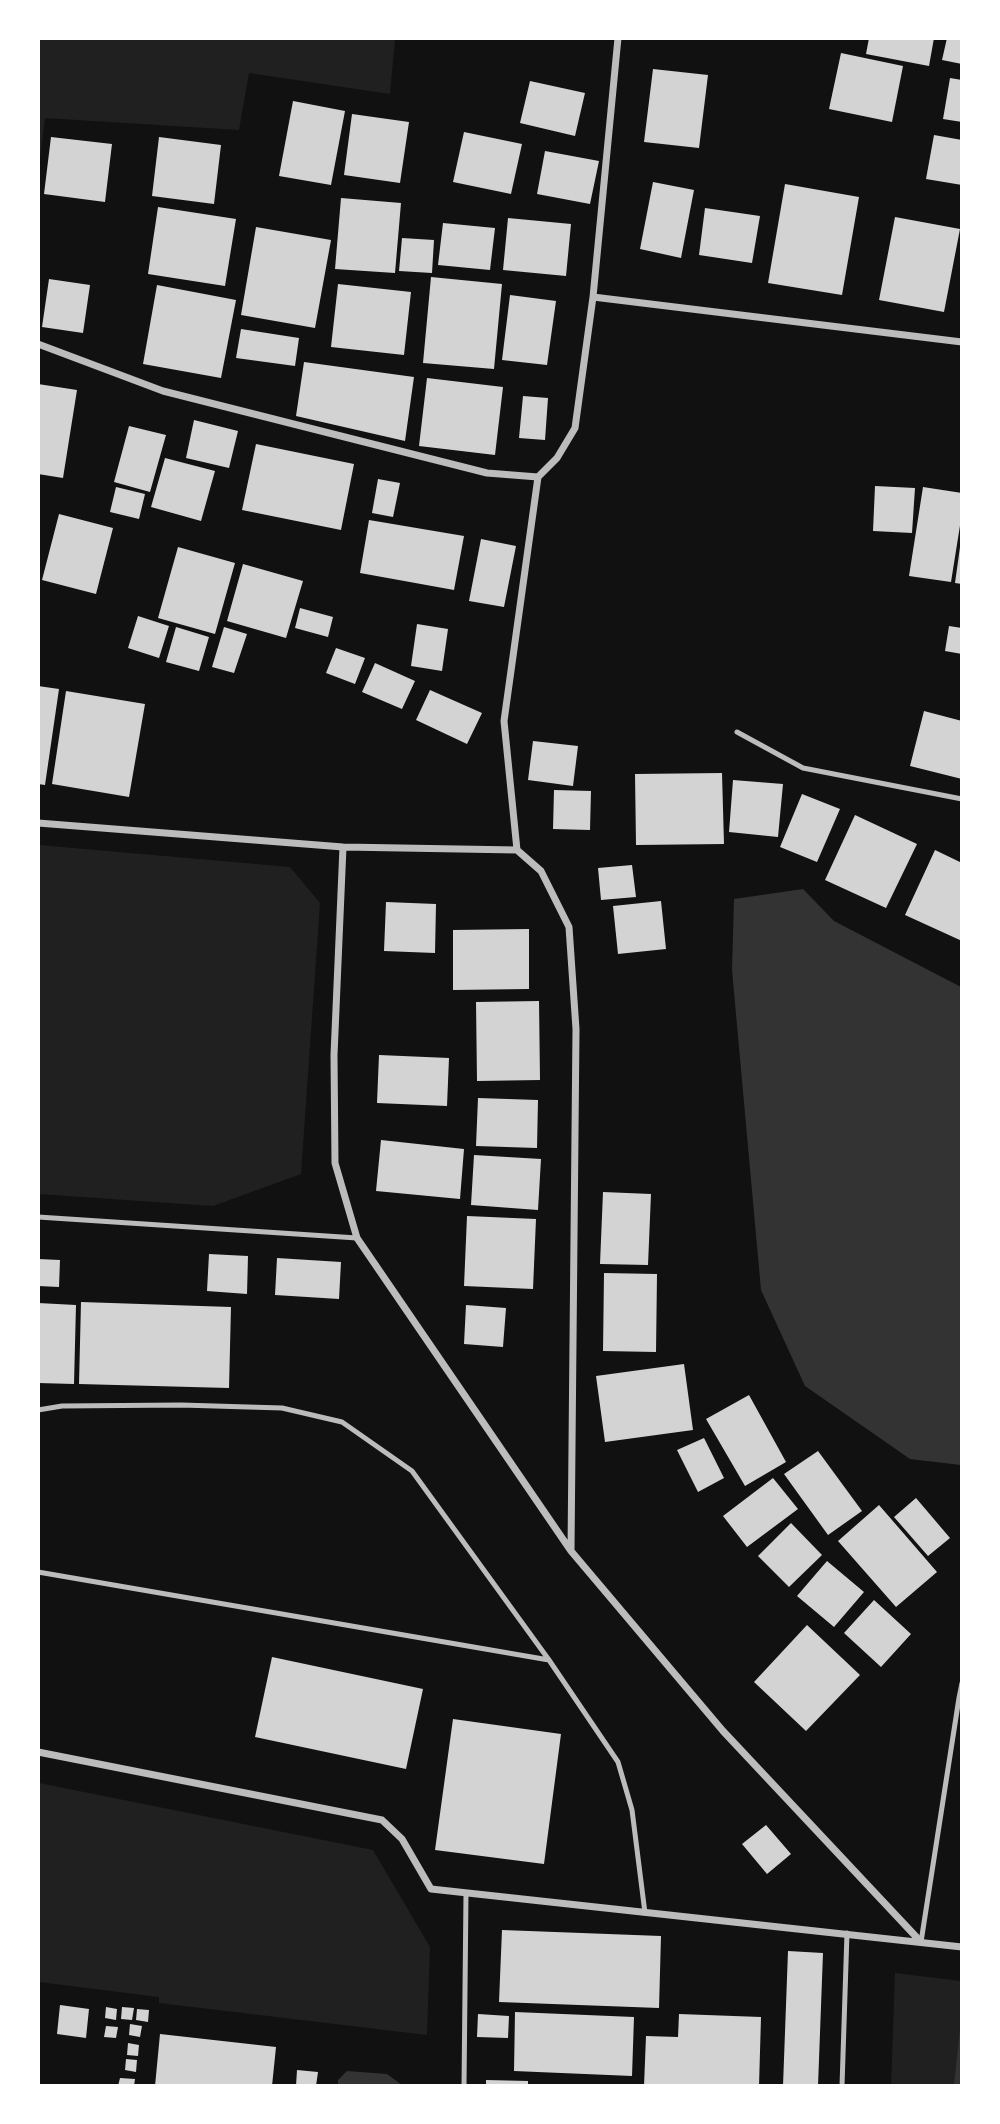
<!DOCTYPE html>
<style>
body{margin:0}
#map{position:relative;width:1000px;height:2124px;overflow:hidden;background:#111;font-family:"Noto Sans",sans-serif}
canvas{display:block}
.frame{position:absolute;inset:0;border:40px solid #fff;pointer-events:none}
</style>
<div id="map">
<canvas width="1000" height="2124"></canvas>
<div class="frame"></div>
</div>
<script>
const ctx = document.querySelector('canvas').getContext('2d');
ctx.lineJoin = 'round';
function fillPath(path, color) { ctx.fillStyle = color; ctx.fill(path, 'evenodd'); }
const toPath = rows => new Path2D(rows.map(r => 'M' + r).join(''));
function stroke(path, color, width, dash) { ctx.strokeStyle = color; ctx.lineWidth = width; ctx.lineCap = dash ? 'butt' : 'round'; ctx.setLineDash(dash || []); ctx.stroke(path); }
fillPath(toPath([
 [39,38,394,38,395,39,390,94,249,73,239,130,45,118,39,165],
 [39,845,290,867,320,903,301,1174,213,1206,39,1194],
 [39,1783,373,1850,430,1947,427,2035,159,2003,159,1997,39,1982],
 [895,1973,961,1981,961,2085,891,2086]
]), '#202020');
fillPath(toPath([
 [803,889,834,921,961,987,961,1465,910,1459,805,1386,761,1290,732,970,734,899],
 [961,2020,961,2085,954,2085],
 [347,2071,387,2074,402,2085,338,2085,338,2080]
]), '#333');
fillPath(toPath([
 [869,38,934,38,929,66,866,54],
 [947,38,962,38,962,64,942,60],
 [841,53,903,66,892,122,829,109],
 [653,69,708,75,699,148,644,142],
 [950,78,962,80,962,122,943,119],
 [530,81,585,93,575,136,520,123],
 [293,101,345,111,331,185,279,176],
 [352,114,409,122,400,183,344,175],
 [464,132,522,144,511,194,453,182],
 [934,135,962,140,962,185,926,179],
 [51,137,112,144,105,202,44,194],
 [159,137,221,145,214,204,152,196],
 [545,151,599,161,590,204,537,194],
 [653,182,694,190,681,258,640,249],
 [785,184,859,197,842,295,768,283],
 [341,198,401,203,395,273,335,269],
 [158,207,236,219,225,286,148,274],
 [705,208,760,216,752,263,699,255],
 [895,217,960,229,944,312,879,300],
 [508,218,571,224,566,276,503,270],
 [443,223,495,228,490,270,438,265],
 [256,227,331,240,315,328,241,315],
 [402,238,434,240,432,273,399,271],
 [431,277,502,284,494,369,423,363],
 [49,279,90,285,83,333,42,327],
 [338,284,411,292,404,355,331,347],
 [157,285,236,300,221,378,143,364],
 [510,295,556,301,547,365,502,360],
 [241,329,299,338,295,366,236,358],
 [304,362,414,377,405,441,296,416],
 [427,378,503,387,495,455,419,446],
 [38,384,77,390,63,478,38,474],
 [523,396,548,398,545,440,519,438],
 [194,420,238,431,229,468,186,458],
 [129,426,166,435,150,492,114,482],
 [256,444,354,464,341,530,242,510],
 [165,458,215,471,201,521,151,507],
 [378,479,400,483,393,517,372,513],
 [875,486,915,488,912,533,873,531],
 [116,487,145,494,139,519,110,512],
 [923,487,962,493,962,513,951,582,909,576],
 [59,514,113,528,96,594,42,580],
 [369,520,464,536,454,590,360,573],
 [481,539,516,546,504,607,469,601],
 [178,547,235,563,215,634,158,618],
 [960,547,962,547,962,584,955,583],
 [243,564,303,581,286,638,227,621],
 [300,608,333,617,328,637,295,628],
 [138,616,169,626,159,658,128,648],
 [417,624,448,629,442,671,411,666],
 [949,626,962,628,962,654,945,651],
 [176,627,209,637,199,671,166,662],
 [224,627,247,634,234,673,212,667],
 [336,648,365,658,355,684,326,673],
 [375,663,415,681,402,709,362,692],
 [38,686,59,689,45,785,38,784],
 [430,690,482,713,467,744,416,720],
 [66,691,145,704,129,797,52,784],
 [924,711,962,721,962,779,910,766],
 [533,741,578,746,573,786,528,780],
 [722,773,724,844,636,845,635,774],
 [733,780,783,784,778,837,729,832],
 [554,790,591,791,590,830,553,829],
 [802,794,840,809,817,862,780,847],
 [855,815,917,844,886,908,825,880],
 [935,850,962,863,962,941,905,915],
 [632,865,636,897,601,900,598,868],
 [661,901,666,949,618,954,613,906],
 [386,902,436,904,435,953,384,951],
 [529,929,529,989,453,990,453,930],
 [539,1001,540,1080,477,1081,476,1002],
 [379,1055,449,1058,447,1106,377,1103],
 [478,1098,538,1100,537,1148,476,1146],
 [381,1140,464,1149,460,1199,376,1191],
 [474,1155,541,1159,538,1210,471,1205],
 [603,1192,651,1194,648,1265,600,1264],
 [467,1216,536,1219,533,1289,464,1286],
 [209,1254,248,1256,247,1294,207,1291],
 [277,1258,341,1262,339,1299,275,1295],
 [38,1259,60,1260,59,1287,38,1286],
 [604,1273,657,1274,656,1352,603,1351],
 [81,1302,231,1307,229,1388,79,1384],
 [38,1303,76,1305,74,1384,38,1383],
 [466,1305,506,1308,503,1347,464,1344],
 [684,1364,693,1430,605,1442,596,1376],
 [749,1395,786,1462,745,1486,706,1419],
 [704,1438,724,1478,698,1492,677,1450],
 [818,1451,862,1511,828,1535,784,1474],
 [773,1478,798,1509,747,1547,723,1516],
 [916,1498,950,1538,928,1556,894,1517],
 [879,1505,937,1572,896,1607,838,1541],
 [791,1523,822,1555,789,1587,758,1556],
 [827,1561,864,1592,834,1627,797,1596],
 [874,1600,911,1634,881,1667,844,1633],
 [807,1625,860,1675,806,1731,754,1682],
 [272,1657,423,1689,406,1769,255,1737],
 [453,1719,561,1734,544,1864,435,1850],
 [766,1825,791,1854,767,1874,742,1844],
 [502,1930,661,1936,659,2008,499,2002],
 [788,1951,823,1953,818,2086,783,2086],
 [60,2005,89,2009,86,2038,57,2034],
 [106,2007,117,2009,116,2020,105,2018],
 [122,2007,134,2008,132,2020,121,2019],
 [137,2009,149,2010,148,2022,136,2020],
 [515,2012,634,2017,632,2076,514,2071],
 [478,2014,509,2016,508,2038,477,2037],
 [679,2014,761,2017,759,2086,644,2086,646,2036,678,2037],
 [130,2024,142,2026,140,2037,129,2035],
 [106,2026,118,2027,116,2038,104,2037],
 [160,2034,276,2047,272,2086,155,2086],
 [128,2043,139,2045,138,2056,127,2055],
 [126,2059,137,2060,136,2072,125,2070],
 [297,2070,318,2072,316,2086,296,2086],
 [120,2078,135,2079,134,2086,118,2086],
 [486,2080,528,2081,528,2086,486,2086]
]), '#d3d3d3');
stroke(toPath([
 [737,732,803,768,962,799],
 [38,1217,357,1238],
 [38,1410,62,1406,181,1405,282,1408,342,1422,412,1471,549,1660,618,1762,632,1810,645,1913],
 [38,1572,549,1660],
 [959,1698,962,1683],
 [921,1942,959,1698,962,1698],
 [464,2086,466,1894],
 [842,2086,847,1933]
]), '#bcbcbc', 5);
stroke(toPath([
 [593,297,962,342],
 [38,344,163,391,487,473,538,477],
 [38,823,343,847,517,850,541,871,569,927,576,1029,571,1550],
 [343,847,334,1055,335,1163,357,1238,571,1551,723,1731,921,1942],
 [517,850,504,721,538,477,557,458,575,428,593,297,618,38],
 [38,1752,382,1820,402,1839,431,1889,962,1947]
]), '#bcbcbc', 7);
</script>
